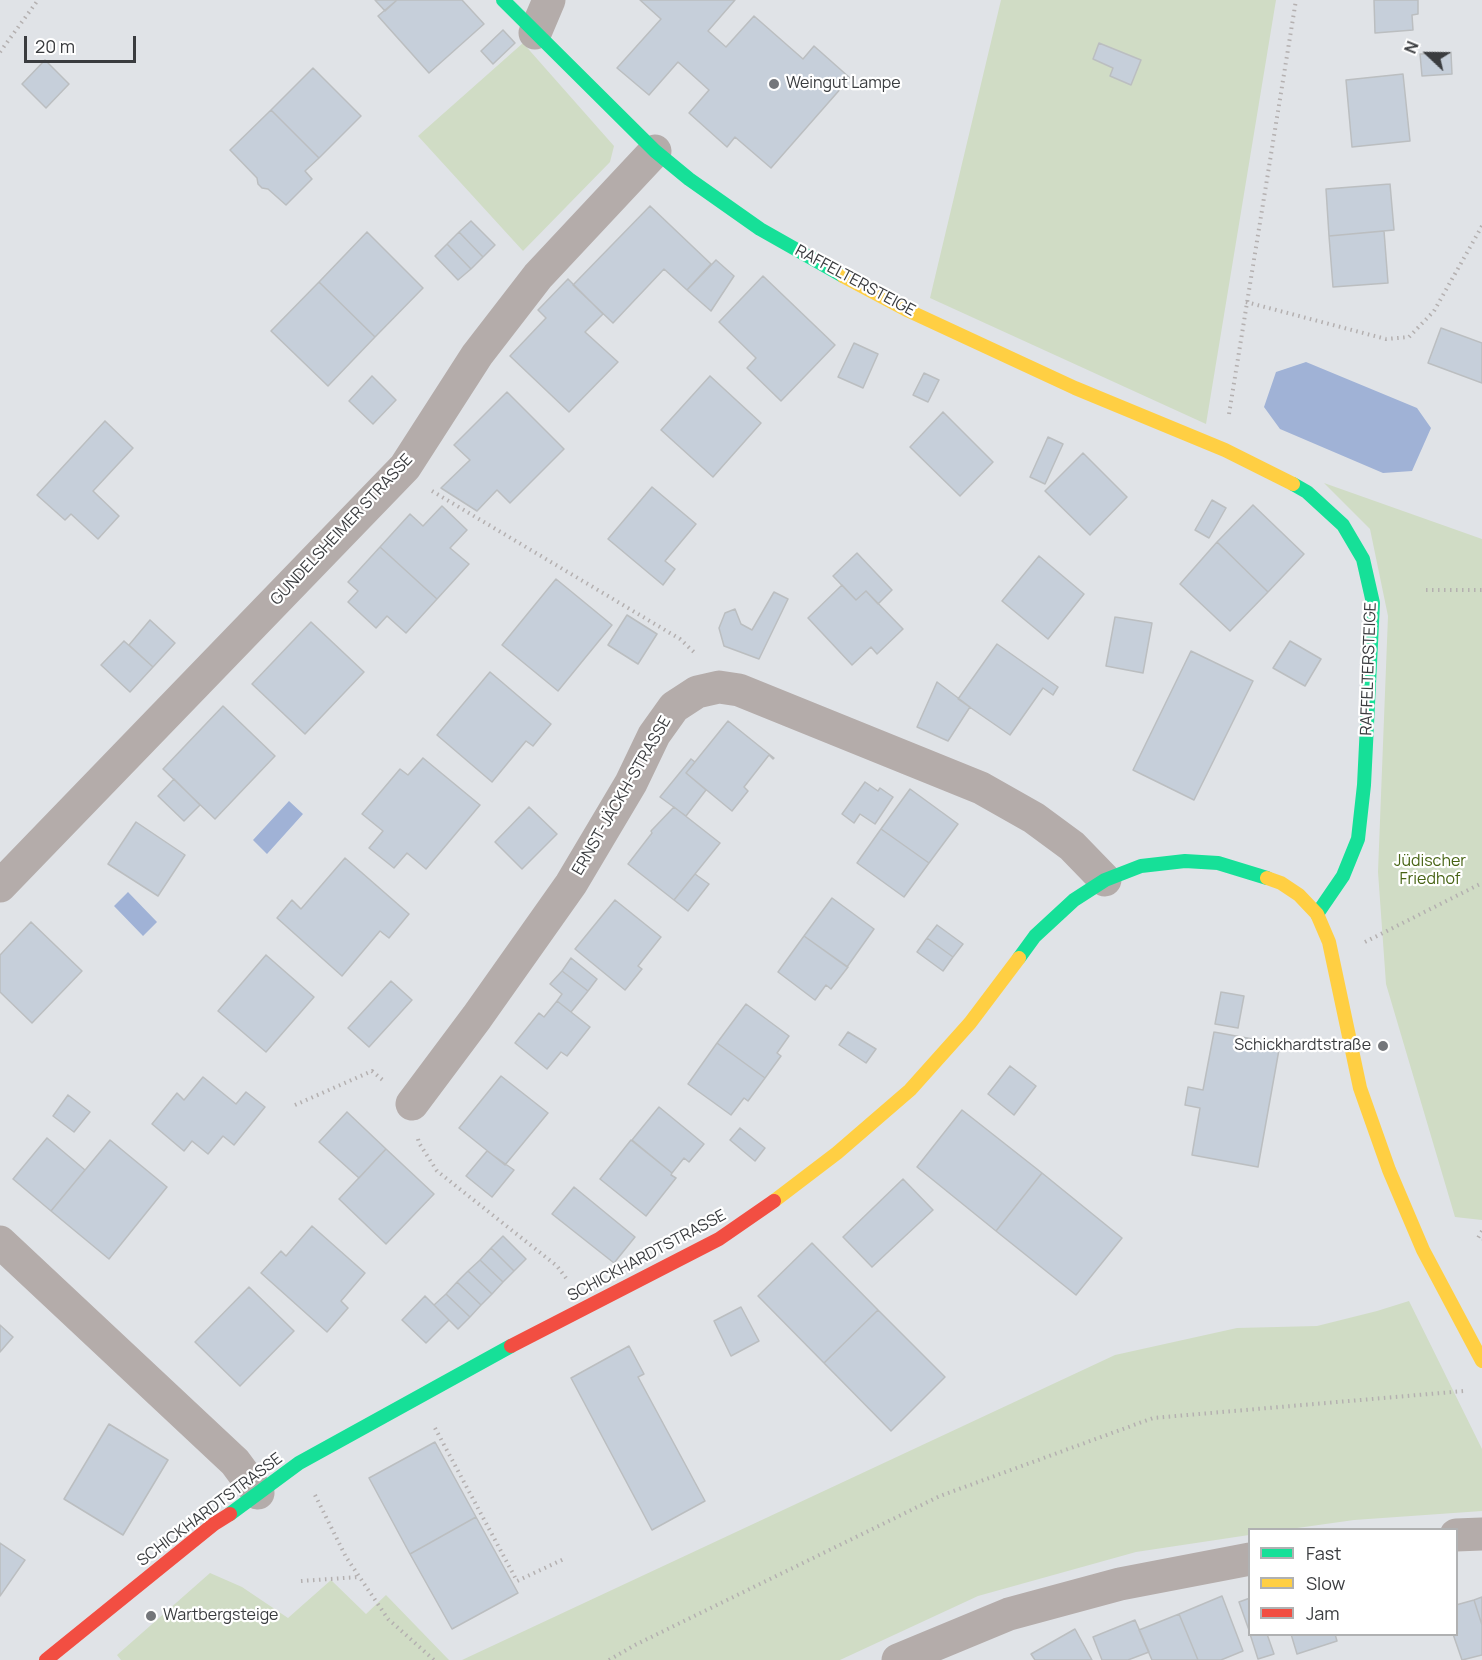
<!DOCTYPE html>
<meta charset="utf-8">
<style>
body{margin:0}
#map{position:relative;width:1482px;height:1660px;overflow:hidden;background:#e0e3e7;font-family:Manrope,sans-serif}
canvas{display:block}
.legend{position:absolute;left:1248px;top:1528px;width:210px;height:108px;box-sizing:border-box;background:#fff;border:2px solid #b0b1b2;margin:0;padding:8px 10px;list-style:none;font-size:18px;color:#3a3c3f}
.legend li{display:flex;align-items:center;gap:12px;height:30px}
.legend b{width:30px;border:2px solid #b0b1b2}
.north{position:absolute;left:1398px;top:24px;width:60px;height:60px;-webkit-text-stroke:4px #fff;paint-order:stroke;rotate:292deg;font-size:16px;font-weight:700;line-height:24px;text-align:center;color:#3a3c3f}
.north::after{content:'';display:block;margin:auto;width:21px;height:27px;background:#3a3c3f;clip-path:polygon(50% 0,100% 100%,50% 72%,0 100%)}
.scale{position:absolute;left:24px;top:36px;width:112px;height:27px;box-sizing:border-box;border:3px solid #3a3c3f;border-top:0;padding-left:8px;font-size:18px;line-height:21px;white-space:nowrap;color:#3a3c3f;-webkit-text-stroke:4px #fff;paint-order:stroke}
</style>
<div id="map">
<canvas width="1482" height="1660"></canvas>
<ul class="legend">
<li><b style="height:8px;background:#16e098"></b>Fast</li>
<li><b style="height:8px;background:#ffcf43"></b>Slow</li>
<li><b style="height:8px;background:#f24e42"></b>Jam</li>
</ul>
<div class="north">N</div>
<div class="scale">20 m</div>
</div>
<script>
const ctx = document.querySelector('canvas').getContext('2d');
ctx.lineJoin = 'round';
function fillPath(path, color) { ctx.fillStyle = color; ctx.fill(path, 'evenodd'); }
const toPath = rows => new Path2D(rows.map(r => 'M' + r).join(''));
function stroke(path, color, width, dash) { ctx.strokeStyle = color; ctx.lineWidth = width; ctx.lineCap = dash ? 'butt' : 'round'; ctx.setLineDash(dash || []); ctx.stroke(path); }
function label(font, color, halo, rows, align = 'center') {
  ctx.font = font + ' Manrope,sans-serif'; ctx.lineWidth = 4.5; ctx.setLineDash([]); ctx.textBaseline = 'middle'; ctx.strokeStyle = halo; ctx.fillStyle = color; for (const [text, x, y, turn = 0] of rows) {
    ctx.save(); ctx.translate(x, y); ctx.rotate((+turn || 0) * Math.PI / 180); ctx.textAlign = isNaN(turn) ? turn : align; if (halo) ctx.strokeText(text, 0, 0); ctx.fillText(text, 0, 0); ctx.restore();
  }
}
fillPath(toPath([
 [1001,0,1276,0,1206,424,930,298],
 [523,43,614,146,610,162,523,251,418,136],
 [1324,483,1482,539,1482,1220,1455,1217,1386,984,1378,872,1388,616,1370,529],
 [1409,1301,1482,1449,1482,1511,1354,1520,1290,1529,1250,1530,1249,1535,1136,1552,978,1596,840,1660,462,1660,1115,1355,1237,1328,1317,1326,1377,1311],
 [210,1573,242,1587,288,1618,331,1580,366,1614,386,1595,449,1660,121,1660,117,1655]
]), '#d0dcc5');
fillPath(toPath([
 [1306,362,1417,408,1431,428,1412,471,1383,473,1280,429,1264,407,1276,372],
 [289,801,303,814,267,854,253,840],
 [128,892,157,922,143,936,114,906]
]), '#a0b2d6');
const building = toPath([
 [375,0,397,0,385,11,375,0],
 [397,0,462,0,484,24,429,73,378,16,397,0],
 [640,0,735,0,708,31,726,47,754,16,803,59,814,46,850,78,771,168,735,137,727,147,689,113,709,90,678,62,649,95,617,68,661,19,640,0],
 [1374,0,1418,0,1418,14,1412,15,1413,30,1375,33,1374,0],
 [503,30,515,43,493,64,481,51,503,30],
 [1099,43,1141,60,1131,85,1110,76,1113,68,1093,59,1099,43],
 [1451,53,1452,74,1422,76,1420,54,1451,53],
 [45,60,69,84,46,108,22,84,45,60],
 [313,68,361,116,319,158,271,110,313,68],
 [1403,74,1410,141,1352,147,1346,80,1403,74],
 [271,110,319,158,305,171,312,179,286,205,268,189,262,188,258,184,257,178,230,150,271,110],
 [1390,184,1394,230,1329,236,1326,189,1390,184],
 [650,206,711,264,687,290,664,269,613,323,573,285,650,206],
 [471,221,495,245,483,257,459,232,471,221],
 [1384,231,1388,283,1333,287,1329,236,1384,231],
 [367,232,423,288,375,337,319,282,367,232],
 [459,232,483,257,471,269,447,244,459,232],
 [447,244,471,269,458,280,435,256,447,244],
 [716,260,734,276,711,311,687,290,716,260],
 [763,276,835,345,781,401,747,368,756,358,719,322,763,276],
 [568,279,603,314,585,332,618,362,569,412,510,356,546,318,538,310,568,279],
 [319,282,375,337,328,386,271,331,319,282],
 [1441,328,1482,343,1482,383,1428,363,1441,328],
 [854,343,878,354,863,388,838,377,854,343],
 [924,373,939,380,928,402,913,395,924,373],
 [372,376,396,400,373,424,349,401,372,376],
 [710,376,761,423,713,477,661,430,710,376],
 [507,392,564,449,510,503,497,490,477,511,441,488,470,460,454,445,507,392],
 [943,412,993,462,960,496,910,447,943,412],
 [105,421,133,448,93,491,119,516,98,539,71,514,65,520,37,495,105,421],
 [1048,437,1063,444,1045,484,1030,477,1048,437],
 [1083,453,1127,497,1090,535,1045,491,1083,453],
 [652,487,696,524,665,561,675,569,663,585,608,539,652,487],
 [1212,500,1226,508,1209,538,1195,530,1212,500],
 [1253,505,1304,554,1268,592,1217,542,1253,505],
 [442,506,467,530,450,548,469,564,437,599,380,547,410,514,423,526,442,506],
 [1217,542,1268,592,1230,631,1180,584,1217,542],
 [380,547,437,599,406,633,387,616,376,628,348,602,358,591,348,582,380,547],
 [857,553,892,590,878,604,866,591,856,600,833,576,857,553],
 [1039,556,1084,594,1048,639,1002,601,1039,556],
 [556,579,612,625,558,691,502,645,556,579],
 [842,585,856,600,866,591,903,629,877,654,871,647,852,665,808,618,842,585],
 [774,592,788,599,759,659,724,646,719,628,725,613,735,609,741,624,752,630,774,592],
 [627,615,657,634,638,664,608,645,627,615],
 [1115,617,1152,623,1143,673,1106,666,1115,617],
 [150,620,175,643,153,667,129,645,150,620],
 [311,622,364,672,305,734,252,684,311,622],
 [124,641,153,667,130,692,101,665,124,641],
 [1290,641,1321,659,1305,686,1273,668,1290,641],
 [997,644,1058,687,1053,695,1043,688,1010,735,958,699,997,644],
 [1191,651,1253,681,1194,800,1133,770,1191,651],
 [490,672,551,724,533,746,526,741,492,782,437,735,490,672],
 [937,682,970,707,948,741,917,727,937,682],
 [223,706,275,756,215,819,163,769,223,706],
 [728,721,774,758,773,759,769,755,744,787,748,791,732,811,686,773,728,721],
 [423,758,480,805,426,869,407,853,394,868,369,848,383,831,362,814,400,769,408,775,423,758],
 [691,759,695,762,686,773,706,790,686,816,660,797,691,759],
 [174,779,200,805,184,821,158,796,174,779],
 [865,782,878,791,880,788,893,797,875,824,860,814,854,823,842,814,865,782],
 [910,789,958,824,929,863,881,829,910,789],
 [529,807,557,834,522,869,495,842,529,807],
 [674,807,720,843,674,900,628,864,652,833,651,831,674,807],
 [136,822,185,855,158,896,108,864,136,822],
 [881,829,929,863,904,897,857,863,881,829],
 [345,858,409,914,389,938,380,931,342,976,277,918,292,900,301,909,345,858],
 [695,874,709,884,688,911,674,900,695,874],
 [832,898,874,929,847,967,804,936,832,898],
 [615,900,661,937,638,966,642,969,625,990,575,949,615,900],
 [31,922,82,971,32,1023,0,992,0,955,31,922],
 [937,925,963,944,953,957,927,938,937,925],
 [804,936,848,967,831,989,826,985,815,1000,778,972,804,936],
 [927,938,953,957,943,971,917,952,927,938],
 [266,955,314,997,266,1052,218,1011,266,955],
 [571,958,597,979,588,991,562,971,571,958],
 [562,971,588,991,571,1012,557,1001,562,994,550,984,562,971],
 [391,981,412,1000,369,1047,348,1028,391,981],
 [1221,992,1244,996,1238,1028,1215,1024,1221,992],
 [557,1001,590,1027,567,1056,561,1052,547,1069,515,1043,539,1013,544,1017,557,1001],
 [746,1004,789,1036,777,1053,781,1056,765,1078,717,1043,746,1004],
 [848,1032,876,1049,866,1063,839,1045,848,1032],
 [1214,1032,1280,1044,1258,1167,1192,1155,1200,1108,1185,1105,1188,1087,1203,1090,1214,1032],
 [717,1043,765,1078,748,1101,744,1098,731,1115,688,1084,717,1043],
 [1010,1066,1036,1086,1014,1115,988,1094,1010,1066],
 [501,1076,548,1113,505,1165,459,1128,501,1076],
 [203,1077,236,1104,246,1092,265,1107,234,1145,223,1136,208,1154,192,1141,184,1151,152,1124,177,1093,184,1100,203,1077],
 [68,1095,90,1112,74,1132,53,1116,68,1095],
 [659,1107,704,1144,689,1162,684,1158,672,1173,632,1140,659,1107],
 [962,1110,1042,1173,996,1231,917,1167,962,1110],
 [347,1112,386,1149,359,1178,319,1142,347,1112],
 [740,1128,765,1148,755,1161,730,1140,740,1128],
 [47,1138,85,1170,51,1211,13,1179,47,1138],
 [110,1140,167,1187,109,1259,51,1211,110,1140],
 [631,1140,672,1173,671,1175,676,1178,646,1216,600,1179,631,1140],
 [386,1149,434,1194,386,1244,339,1199,386,1149],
 [487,1151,514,1170,492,1197,466,1176,487,1151],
 [1042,1173,1122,1238,1076,1295,996,1231,1042,1173],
 [903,1179,933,1210,872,1267,843,1237,903,1179],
 [574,1187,635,1237,614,1263,552,1214,574,1187],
 [312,1226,365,1273,341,1301,348,1308,327,1332,261,1273,281,1251,286,1256,312,1226],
 [503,1236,526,1259,514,1271,491,1248,503,1236],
 [812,1243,878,1310,824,1363,758,1296,812,1243],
 [491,1248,514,1271,503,1282,480,1260,491,1248],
 [480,1260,503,1282,492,1294,468,1271,480,1260],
 [468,1271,492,1294,481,1305,457,1282,468,1271],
 [457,1282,481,1305,470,1317,446,1294,457,1282],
 [249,1287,294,1331,240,1386,195,1342,249,1287],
 [446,1294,470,1317,458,1329,434,1305,446,1294],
 [425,1296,449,1320,426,1343,402,1320,425,1296],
 [741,1307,759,1341,731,1356,714,1321,741,1307],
 [878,1310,945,1377,891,1431,824,1363,878,1310],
 [0,1325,13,1337,0,1352,0,1325],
 [629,1346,644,1374,638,1377,705,1501,652,1530,571,1378,629,1346],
 [109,1424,168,1460,123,1535,64,1499,109,1424],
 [435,1442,476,1517,410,1554,369,1478,435,1442],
 [476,1517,518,1593,452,1629,410,1554,476,1517],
 [0,1543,25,1560,0,1596,0,1543],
 [1222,1596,1243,1651,1221,1660,1198,1660,1179,1614,1222,1596],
 [1482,1597,1482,1625,1474,1600,1482,1597],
 [1250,1598,1250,1633,1239,1602,1250,1598],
 [1474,1600,1482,1625,1482,1655,1462,1660,1453,1634,1456,1634,1456,1605,1474,1600],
 [1179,1614,1198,1660,1152,1660,1139,1630,1179,1614],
 [1135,1620,1149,1652,1128,1660,1102,1660,1093,1637,1135,1620],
 [1075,1629,1092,1660,1035,1660,1031,1654,1075,1629],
 [1250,1634,1267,1634,1274,1654,1258,1659,1250,1634],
 [1291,1634,1335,1634,1337,1641,1297,1654,1291,1634]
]);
fillPath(building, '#c6cfda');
stroke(building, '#bbbec0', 1.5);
stroke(toPath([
 [0,52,38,0],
 [1246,302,1386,339,1409,337,1434,311,1482,226],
 [1229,414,1296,0],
 [432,491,680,639,696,654],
 [1426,590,1482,590],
 [1365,942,1482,883],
 [295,1105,372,1071,385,1082],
 [418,1139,419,1143,437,1171,557,1266,566,1278],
 [1482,1231,1478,1238,1482,1239],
 [435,1428,517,1581,564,1559],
 [315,1495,346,1557,388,1619,434,1660],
 [301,1581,359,1577],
 [609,1660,635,1645,940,1496,1153,1418,1464,1391]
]), '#b4b0b0', 4, [1.5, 4.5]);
stroke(toPath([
 [535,33,549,0],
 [0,886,405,467,477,355,538,276,655,151],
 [412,1104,477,1017,571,884,631,783,654,735,674,707,697,692,719,687,739,690,981,788,1034,818,1072,846,1105,880],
 [0,1242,235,1462,258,1493],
 [1456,1535,1482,1534],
 [898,1660,1009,1614,1120,1584,1250,1559]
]), '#b4acaa', 33);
stroke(toPath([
 [503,0,655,151,689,179,760,229,843,276],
 [1293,484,1307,492,1343,525,1363,559,1373,603,1364,785,1358,839,1343,876,1317,914],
 [1019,958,1035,936,1074,900,1105,880,1141,866,1185,861,1218,863,1267,878],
 [230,1514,299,1463,511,1346]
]), '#16e098', 14);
stroke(toPath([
 [843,276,909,311,1075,388,1225,450,1293,484],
 [1267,878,1281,883,1299,895,1317,914,1329,942,1360,1088,1389,1170,1423,1250,1482,1361],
 [774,1201,837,1153,910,1090,970,1023,1019,958]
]), '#ffcf43', 14);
stroke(toPath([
 [511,1346,719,1239,774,1201],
 [46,1660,214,1524,230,1514]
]), '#f24e42', 14);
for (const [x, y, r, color] of [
 [774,84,6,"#74767a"],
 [1383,1046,6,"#74767a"],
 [151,1616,6,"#74767a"]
]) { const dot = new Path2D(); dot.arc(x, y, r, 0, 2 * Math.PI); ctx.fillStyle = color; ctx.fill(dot); stroke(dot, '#fff', 2); }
label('16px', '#3a3c3f', '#fff', [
 ["Weingut Lampe",786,84],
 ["Schickhardtstraße",1371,1046,"right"],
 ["Wartbergsteige",163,1616]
], 'left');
label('16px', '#3a3c3f', '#fff', [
 ["RAFFELTERSTEIGE",855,281,28],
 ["GUNDELSHEIMER STRASSE",342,530,-47],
 ["RAFFELTERSTEIGE",1369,669,-88],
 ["ERNST-JÄCKH-STRASSE",622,796,-60],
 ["SCHICKHARDTSTRASSE",647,1256,-28],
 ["SCHICKHARDTSTRASSE",210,1510,-37]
]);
label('16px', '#476314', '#fff', [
 ["Jüdischer",1430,862],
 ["Friedhof",1430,880]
]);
</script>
